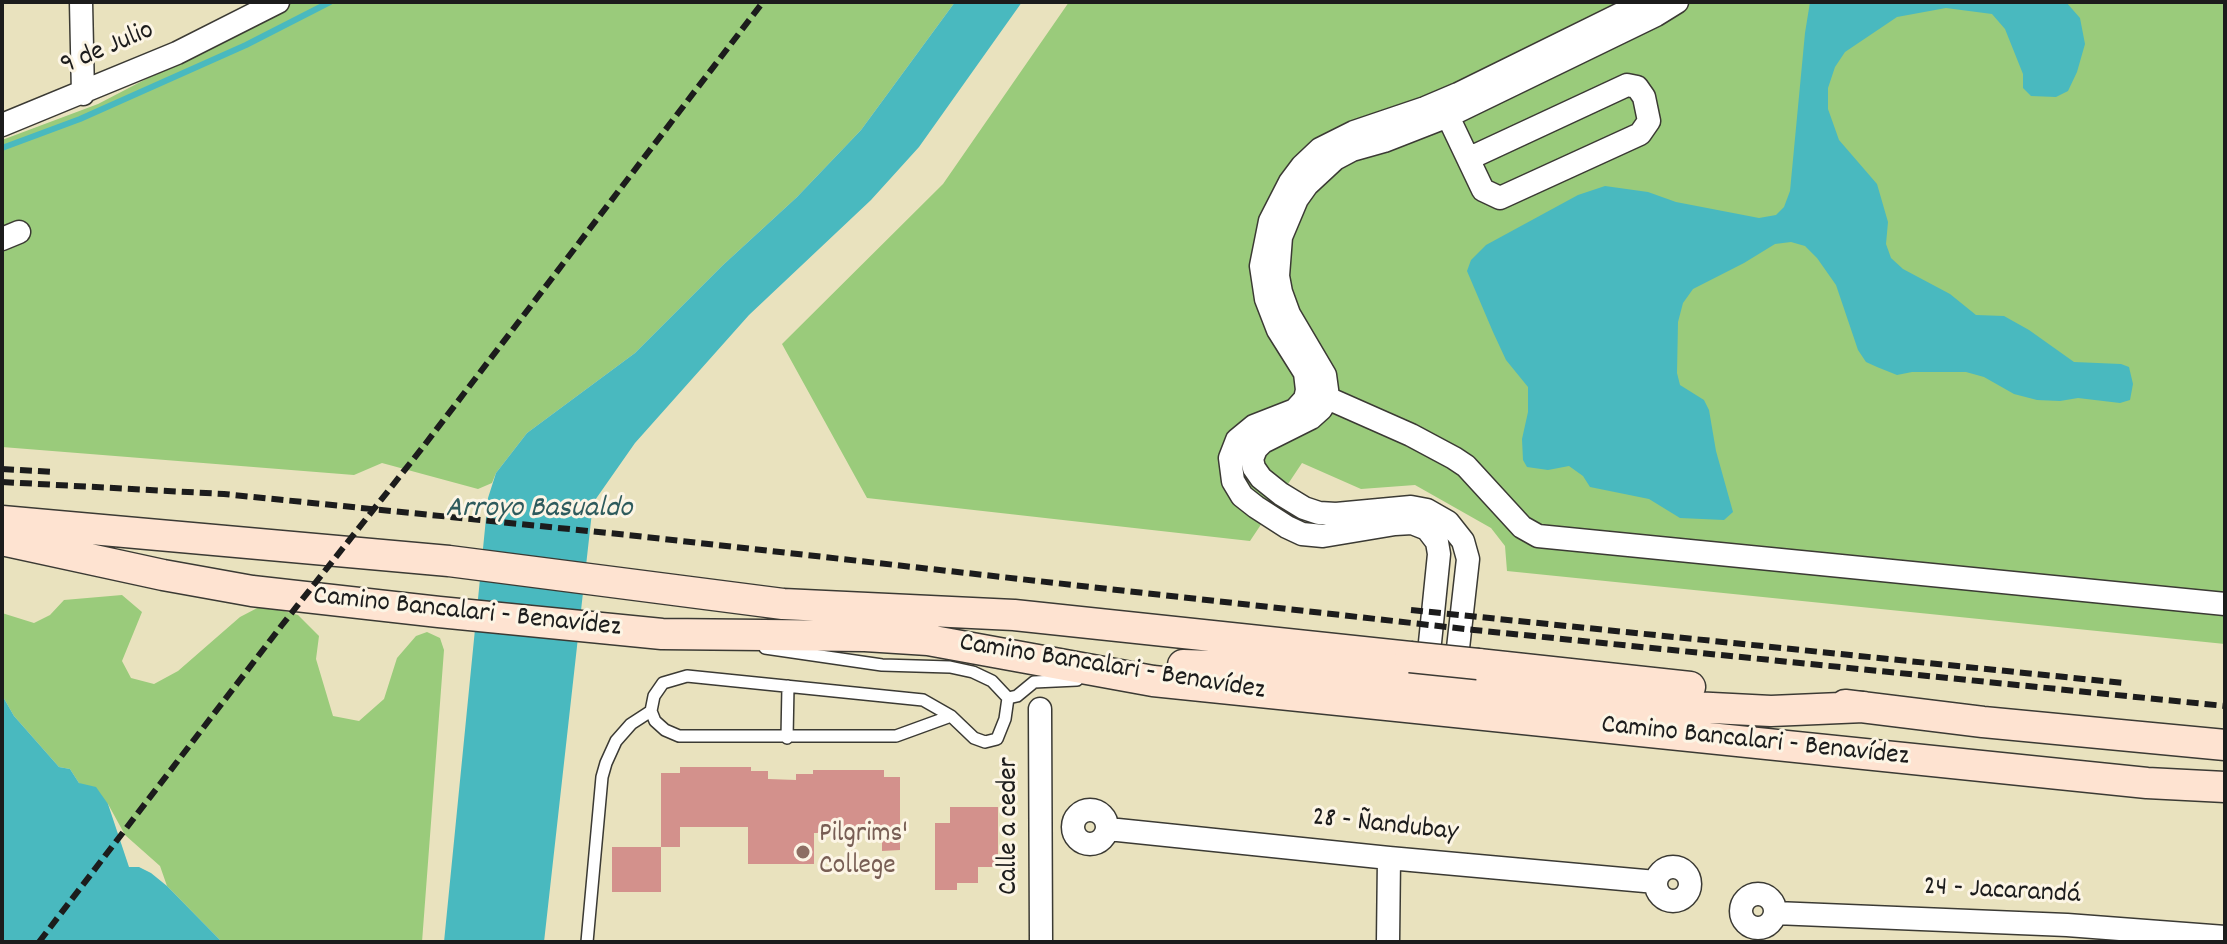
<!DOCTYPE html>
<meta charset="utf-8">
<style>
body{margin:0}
#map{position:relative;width:2227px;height:944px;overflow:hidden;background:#e9e2be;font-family:Dekko,sans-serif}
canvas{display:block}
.frame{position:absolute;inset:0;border:4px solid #1c1c1c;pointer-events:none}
</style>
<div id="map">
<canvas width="2227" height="944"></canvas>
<div class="frame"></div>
</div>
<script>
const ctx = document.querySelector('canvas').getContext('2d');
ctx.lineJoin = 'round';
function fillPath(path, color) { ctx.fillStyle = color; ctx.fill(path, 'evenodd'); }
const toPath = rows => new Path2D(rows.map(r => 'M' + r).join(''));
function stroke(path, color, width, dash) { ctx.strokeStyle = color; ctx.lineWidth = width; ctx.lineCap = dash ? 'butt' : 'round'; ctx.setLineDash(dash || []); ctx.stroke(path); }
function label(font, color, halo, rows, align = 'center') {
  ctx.font = font + ' Dekko,sans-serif'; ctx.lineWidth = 6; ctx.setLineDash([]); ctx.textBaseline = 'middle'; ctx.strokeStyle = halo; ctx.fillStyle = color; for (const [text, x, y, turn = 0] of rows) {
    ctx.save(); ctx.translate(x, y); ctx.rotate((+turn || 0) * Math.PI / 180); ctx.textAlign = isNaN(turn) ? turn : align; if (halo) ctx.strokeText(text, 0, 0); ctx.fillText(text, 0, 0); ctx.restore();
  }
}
fillPath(toPath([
 [294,2,955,2,861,130,797,197,723,265,635,353,527,433,496,473,492,483,478,489,382,463,354,475,2,447,2,140,98,104],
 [1069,2,2225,2,2225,644,1507,571,1505,546,1491,528,1415,485,1361,489,1302,463,1250,541,867,498,782,344,943,184],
 [122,595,142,612,122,661,131,678,154,684,178,671,240,617,263,605,298,615,319,636,316,659,333,716,359,721,384,699,397,658,416,636,427,632,440,638,444,650,422,942,222,942,167,886,160,866,125,835,108,804,79,783,70,769,59,767,14,716,2,695,2,613,34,623,50,615,64,600]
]), '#9acb7b');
fillPath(toPath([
 [955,2,1022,2,919,147,871,200,749,315,635,443,593,503,544,942,444,942,488,498,496,473,527,433,635,353,723,265,797,197,861,130],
 [1810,2,2066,2,2080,18,2085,44,2077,72,2068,91,2056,97,2031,96,2023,88,2023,74,2005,29,1992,14,1946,8,1897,17,1845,52,1835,67,1828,88,1828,109,1839,140,1877,184,1888,222,1886,244,1891,258,1903,269,1950,294,1976,315,2004,316,2029,330,2074,362,2121,364,2129,367,2133,384,2130,400,2120,403,2078,398,2060,401,2037,400,2014,394,1984,377,1966,372,1912,372,1897,375,1877,367,1866,362,1858,350,1836,285,1817,258,1805,246,1791,242,1775,244,1744,263,1693,289,1683,303,1678,322,1677,373,1680,385,1704,400,1709,410,1716,451,1733,512,1724,520,1680,518,1649,499,1590,487,1583,476,1569,466,1548,470,1527,467,1523,460,1522,439,1528,412,1528,387,1506,360,1493,332,1467,271,1471,260,1486,245,1578,195,1605,186,1648,192,1676,202,1759,218,1776,215,1784,207,1790,191,1805,33],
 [2,695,14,716,59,767,70,769,79,783,96,787,108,804,129,867,139,867,151,873,167,886,222,942,2,942]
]), '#49b9bf');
stroke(toPath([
 [2,148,80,119,246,45,330,2]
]), '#49b9bf', 6);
fillPath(toPath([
 [680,767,751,767,751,771,768,771,768,779,796,780,796,774,813,774,813,770,884,770,884,777,900,777,900,850,882,851,882,829,840,829,840,833,814,833,814,864,748,864,748,827,680,827,680,847,661,847,661,773,680,773],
 [950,807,998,807,998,867,978,867,978,883,957,883,957,890,935,890,935,823,950,823],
 [612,847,661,847,661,892,612,892]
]), '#d3918c');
const service = toPath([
 [765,648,882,665,950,667,973,672,992,681,1008,698,1005,719,997,739,985,742,974,738,951,716,923,700,687,676,663,683,654,696,651,711,655,721,665,730,679,736,896,736,951,716],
 [1008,698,1017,696,1034,682,1077,680],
 [787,738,788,686],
 [587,942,602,777,606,763,616,741,631,724,651,711]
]);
const minor = toPath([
 [81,2,83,94],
 [1443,106,1483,190,1500,198,1640,134,1649,121,1644,97,1637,87,1627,85,1470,158],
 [2,125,177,53,278,2],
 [2,239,19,232],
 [1316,393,1411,435,1454,458,1466,466,1522,527,1538,536,2225,604],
 [1427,672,1439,554,1437,542,1427,529,1412,523,1395,524,1323,536,1302,534,1287,527,1256,507,1242,496,1233,481,1230,458,1237,440,1254,426,1295,410,1305,399,1307,390,1305,373,1278,330,1266,299,1261,266,1270,221,1290,182,1302,166,1320,149,1354,132,1425,108,1458,94,1645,2],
 [1455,675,1468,559,1463,541,1448,522,1427,510,1411,507,1336,514,1319,513,1304,508,1281,494,1261,478,1254,468,1252,459,1256,449,1263,442,1311,418,1321,409,1328,397,1325,375,1289,314,1281,292,1278,276,1281,237,1297,199,1307,185,1335,159,1352,150,1384,141,1448,116,1656,15,1677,2],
 [1040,709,1041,942],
 '1073 827a17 17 0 1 1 34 0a17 17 0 1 1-34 0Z',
 [1108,829,1389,858,1656,882],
 '1656 884a17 17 0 1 1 34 0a17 17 0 1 1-34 0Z',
 '1741 911a17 17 0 1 1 34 0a17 17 0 1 1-34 0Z',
 [1775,913,2067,925,2225,937],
 [1388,942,1389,858]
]);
const secondary = toPath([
 [2,521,449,561,783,604,1014,615,1410,657],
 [2,540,163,575,252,591,439,612,662,634,865,636,928,640,1153,681,2147,783,2225,787],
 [1253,658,1306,668,1614,703,1771,711,1864,707],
 [1478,664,1690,687],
 [1183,665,1275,668],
 [1845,705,1983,722,2225,745]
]);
stroke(service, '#3b3a34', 14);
stroke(minor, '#3b3a34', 25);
stroke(secondary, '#3b3a34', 33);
stroke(service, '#fff', 11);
stroke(minor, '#fff', 22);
stroke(secondary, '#fee3d1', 30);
stroke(toPath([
 [2,469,54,472],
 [2,482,224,494,628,535,1474,630,2225,706],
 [1411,610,2123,683],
 [39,942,282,625,423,447,763,2]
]), '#1c1c1c', 6, [12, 6]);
const secondaryBridge = toPath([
 [1410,657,1478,664]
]);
stroke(secondaryBridge, '#3b3a34', 33, []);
stroke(secondaryBridge, '#fee3d1', 30);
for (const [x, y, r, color] of [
 [803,852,8,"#8d6e63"]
]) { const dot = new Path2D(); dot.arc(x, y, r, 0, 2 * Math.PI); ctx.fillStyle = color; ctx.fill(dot); stroke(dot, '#fcf5e5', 3); }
label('28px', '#1c1c1c', '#fcf5e5', [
 ["9 de Julio",108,50,-23],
 ["Camino Bancalari - Benavídez",467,614,6],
 ["Camino Bancalari - Benavídez",1112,669,9],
 ["Camino Bancalari - Benavídez",1755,743,6],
 ["Calle a ceder",1011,826,-90],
 ["28 - Ñandubay",1385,827,6],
 ["24 - Jacarandá",2002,893,3]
]);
label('28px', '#785e54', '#fcf5e5', [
 ["Pilgrims'",819,836],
 ["College",819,868]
], 'left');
label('italic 30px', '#2e5b5d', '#fcf5e5', [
 ["Arroyo Basualdo",539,511]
]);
</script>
